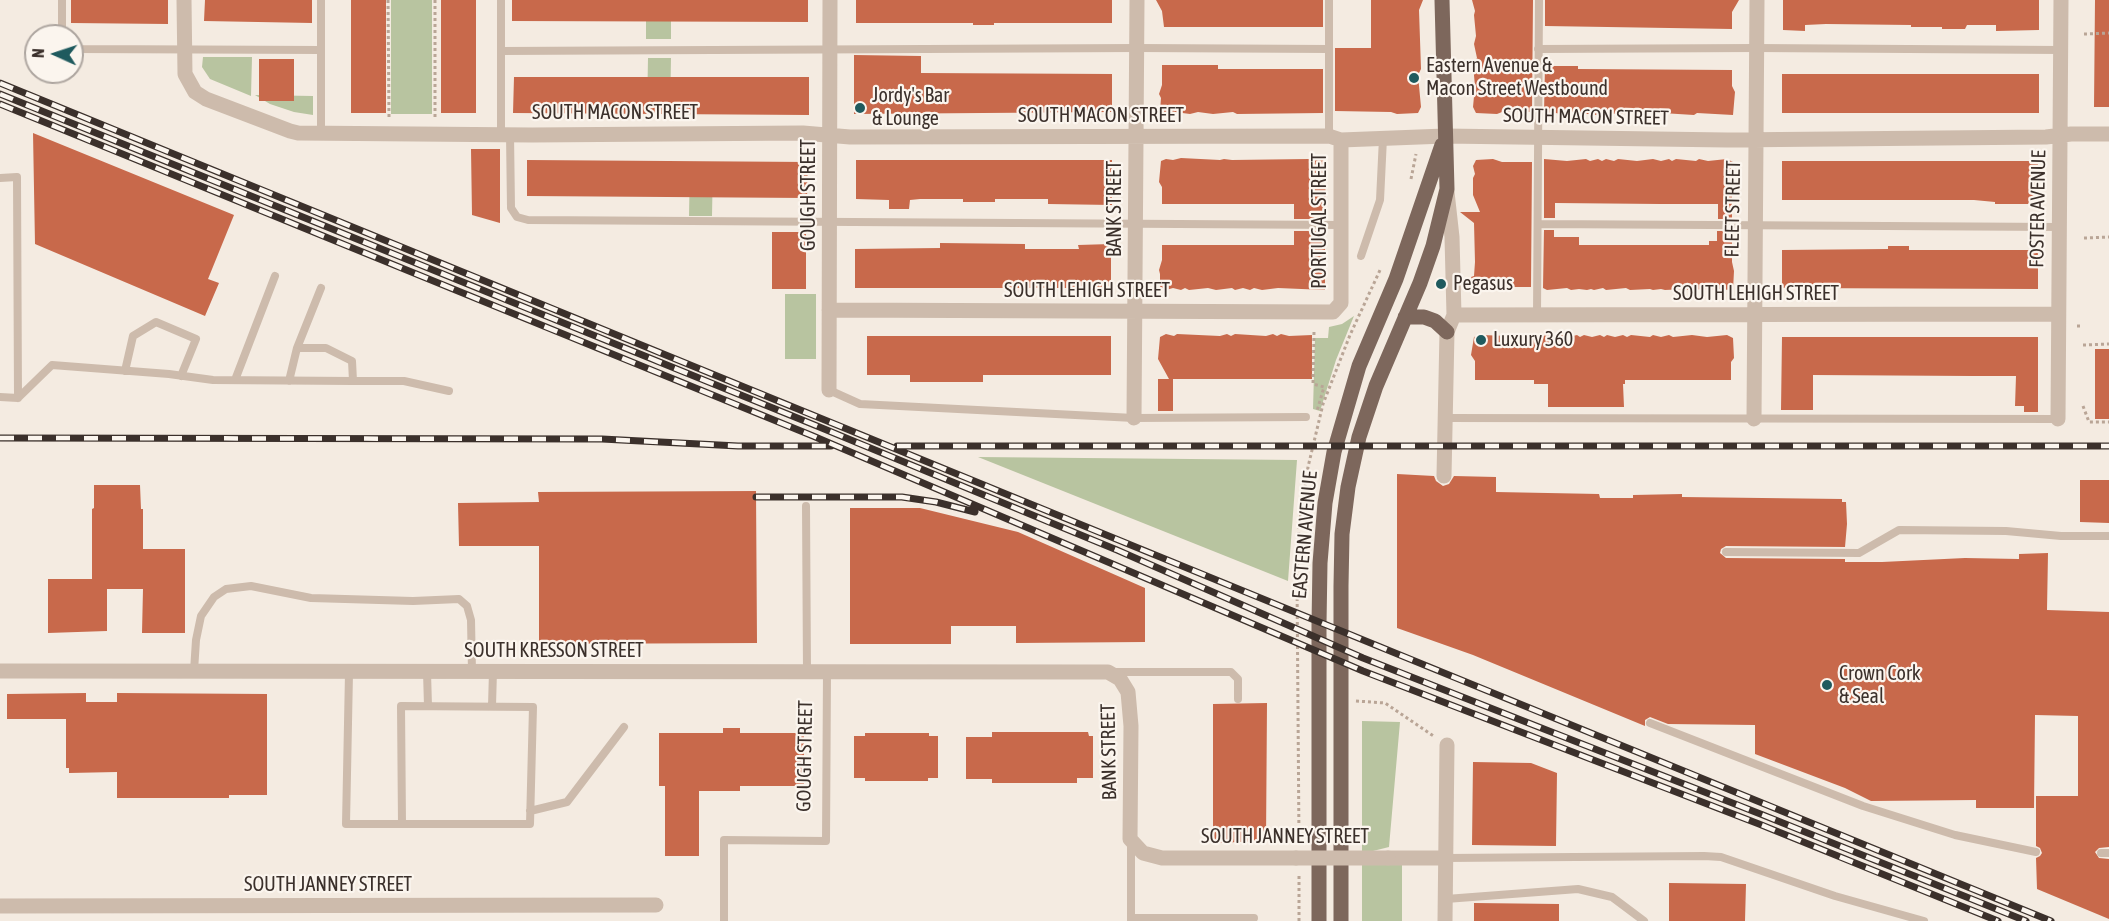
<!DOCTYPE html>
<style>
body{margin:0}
#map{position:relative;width:2109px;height:921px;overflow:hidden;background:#f4ebe1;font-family:"Asap Condensed",sans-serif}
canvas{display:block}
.north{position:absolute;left:24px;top:24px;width:60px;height:60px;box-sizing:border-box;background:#fbf5ee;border:2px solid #aea6a0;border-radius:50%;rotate:273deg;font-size:16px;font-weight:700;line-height:24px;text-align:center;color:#3b302b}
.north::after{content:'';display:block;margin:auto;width:21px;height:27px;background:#1f5a5e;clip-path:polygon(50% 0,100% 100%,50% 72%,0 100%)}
</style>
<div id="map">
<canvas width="2109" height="921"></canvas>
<div class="north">N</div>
</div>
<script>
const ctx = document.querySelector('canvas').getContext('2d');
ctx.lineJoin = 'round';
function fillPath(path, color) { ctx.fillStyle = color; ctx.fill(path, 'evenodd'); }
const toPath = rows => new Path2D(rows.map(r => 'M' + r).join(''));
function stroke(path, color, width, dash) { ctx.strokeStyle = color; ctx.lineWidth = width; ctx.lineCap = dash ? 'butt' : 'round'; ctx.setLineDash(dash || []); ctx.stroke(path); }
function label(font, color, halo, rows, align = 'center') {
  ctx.font = font + ' "Asap Condensed",sans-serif'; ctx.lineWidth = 4.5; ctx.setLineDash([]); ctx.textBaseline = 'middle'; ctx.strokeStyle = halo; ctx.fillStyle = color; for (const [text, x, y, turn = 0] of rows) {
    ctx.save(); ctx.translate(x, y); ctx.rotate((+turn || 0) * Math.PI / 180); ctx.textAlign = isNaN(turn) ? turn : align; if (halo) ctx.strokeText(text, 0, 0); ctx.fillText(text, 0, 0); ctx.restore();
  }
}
fillPath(toPath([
 [391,0,432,0,432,114,391,114],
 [646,0,671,0,671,39,646,39],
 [203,57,252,57,251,96,210,79,202,67],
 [648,58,671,58,670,114,647,113],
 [255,95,313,96,313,115,294,112,270,104],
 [690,162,713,162,712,216,689,216],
 [785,294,816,294,816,359,785,359],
 [1354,316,1336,360,1320,411,1313,409,1315,338,1328,338,1329,327,1342,324],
 [978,457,1297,460,1288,581],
 [1362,721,1400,722,1389,847,1373,851,1362,851],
 [1362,865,1402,865,1402,921,1362,921]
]), '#b8c4a0');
fillPath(toPath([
 [71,0,168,0,168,24,71,23],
 [205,0,312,0,312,23,204,21],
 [351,0,386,0,386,113,351,113],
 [441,0,476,0,476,113,441,113],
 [512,0,808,0,808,22,512,21],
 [856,0,1112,0,1112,23,994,23,994,25,973,25,973,23,856,23],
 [1156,0,1323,0,1323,27,1164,27,1162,11],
 [1371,0,1423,0,1419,10,1421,69,1418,75,1421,107,1418,113,1397,114,1391,112,1335,111,1335,48,1371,48],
 [1472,0,1533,0,1532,112,1502,112,1497,114,1476,113,1473,107,1475,86,1473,65,1477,58,1474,44,1476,36,1474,15,1475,11],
 [1545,0,1739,0,1732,12,1732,29,1545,26],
 [1783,0,2039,0,2039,30,1996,31,1996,25,1967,25,1965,29,1942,29,1942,27,1911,27,1911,25,1826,24,1805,25,1805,31,1783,30],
 [2095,0,2109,0,2109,107,2094,107],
 [854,55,921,56,921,73,1112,74,1112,112,854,114],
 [259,59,294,59,294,101,259,101],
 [1162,65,1218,65,1218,69,1323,69,1323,113,1237,114,1233,112,1213,114,1198,112,1190,114,1175,112,1166,114,1160,111,1161,98,1159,94,1162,85],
 [1545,66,1578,66,1578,69,1732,70,1732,86,1735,92,1733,115,1697,113,1694,115,1662,113,1653,115,1650,113,1646,115,1638,113,1607,114,1603,113,1595,115,1591,113,1588,114,1568,113,1560,114,1556,113,1548,114,1544,113],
 [1782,74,2039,74,2039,113,1782,113],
 [514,77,809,77,809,115,513,113],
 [33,133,234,215,208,279,219,283,205,316,35,244],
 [471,149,500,149,500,223,472,215],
 [1181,158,1220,160,1224,159,1232,160,1309,159,1313,160,1326,159,1325,219,1294,219,1294,204,1162,204,1162,187,1159,182,1161,161,1166,159,1173,160],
 [1493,159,1502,162,1532,162,1531,287,1501,287,1497,290,1476,289,1471,277,1474,276,1475,262,1474,223,1460,212,1480,212,1473,195,1473,178,1475,174,1473,166,1476,160],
 [1544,159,1567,161,1586,159,1590,161,1598,159,1602,161,1606,159,1614,161,1618,159,1637,161,1653,159,1661,161,1669,159,1672,161,1676,159,1696,161,1699,159,1708,161,1727,159,1733,162,1734,178,1732,186,1732,219,1718,219,1718,204,1660,204,1555,203,1555,218,1544,218],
 [527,160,808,162,807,198,527,196],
 [856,160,1112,160,1112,205,1048,204,1048,199,995,199,995,202,963,202,963,199,920,199,910,200,909,209,889,209,889,200,856,199],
 [1782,161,2038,161,2038,204,1995,204,1995,202,1974,200,1782,200],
 [1544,230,1554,230,1554,237,1579,237,1579,245,1709,245,1709,241,1717,241,1717,231,1732,231,1732,262,1734,271,1733,290,1708,289,1689,290,1685,289,1665,290,1661,289,1653,290,1650,289,1630,290,1626,288,1606,290,1603,288,1594,290,1591,289,1587,290,1579,289,1571,290,1567,288,1547,290,1543,288],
 [1294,231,1325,231,1325,290,1278,288,1262,290,1254,288,1250,290,1243,288,1235,290,1232,288,1216,290,1208,288,1189,290,1185,288,1181,290,1173,288,1166,290,1160,287,1160,274,1159,270,1162,260,1162,245,1294,245],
 [772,232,806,232,806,289,772,289],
 [940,243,1025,244,1025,249,1079,249,1078,245,1111,244,1111,288,855,288,855,249,940,248],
 [1888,246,1909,246,1909,250,2038,250,2038,289,1782,288,1782,250,1888,249],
 [1166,334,1174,336,1177,334,1220,336,1227,334,1231,336,1235,334,1266,336,1273,334,1277,336,1281,334,1289,336,1312,335,1312,379,1173,379,1173,411,1158,411,1158,379,1169,379,1158,359,1160,337],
 [1480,335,1512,336,1519,335,1523,337,1527,335,1534,336,1564,335,1569,337,1577,335,1580,337,1584,335,1592,337,1600,335,1604,337,1607,335,1615,337,1623,335,1627,337,1631,335,1650,337,1653,335,1661,337,1669,335,1673,337,1692,335,1707,337,1727,335,1733,338,1734,358,1731,362,1731,380,1625,380,1625,384,1623,384,1624,407,1548,407,1548,384,1534,384,1534,380,1475,380,1475,361,1471,355,1474,337],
 [867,336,1111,336,1111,375,983,375,983,382,910,382,910,375,867,375],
 [1782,337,2038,337,2038,412,2024,412,2024,406,2015,406,2016,376,1972,376,1813,375,1813,410,1781,410],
 [2095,349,2109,349,2109,419,2095,419],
 [1397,474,1434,476,1436,481,1443,486,1449,484,1454,476,1496,477,1496,492,1599,494,1600,498,1633,498,1633,495,1682,494,1682,497,1842,499,1842,502,1846,502,1847,524,1845,547,1726,546,1721,549,1720,553,1726,558,1845,559,1845,562,1882,562,1965,558,2019,559,2019,554,2048,553,2047,610,2109,612,2109,847,2099,848,2095,852,2099,858,2109,859,2109,919,2037,889,2036,858,2040,856,2042,853,2040,848,2036,846,2036,796,2078,796,2078,716,2035,715,2034,808,1976,808,1976,800,1871,801,1845,788,1755,754,1755,725,1668,724,1650,717,1645,720,1645,726,1473,655,1397,628],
 [2080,480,2109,480,2109,523,2080,522],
 [94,485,140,485,141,509,143,509,143,549,185,549,185,633,142,633,143,589,107,589,107,631,48,633,48,579,92,579,92,509,94,508],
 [756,491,757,643,539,644,539,546,459,546,458,503,539,502,538,492],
 [850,508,920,508,1018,532,1145,588,1145,642,1016,643,1016,626,951,626,951,644,850,644],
 [86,693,86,702,117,702,117,693,267,694,267,795,229,795,229,798,117,798,117,772,69,773,69,768,66,768,66,719,7,719,7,694],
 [1267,703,1266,841,1213,843,1213,704],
 [723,728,740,728,740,733,804,733,804,786,740,786,740,791,699,791,699,856,665,856,665,786,659,786,659,733,723,733],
 [992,732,1088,732,1089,736,1093,736,1093,778,1077,778,1077,783,992,783,992,779,966,779,966,737,992,737],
 [865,733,929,733,929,736,938,736,938,778,928,778,928,781,865,781,865,778,854,778,854,736,865,736],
 [1473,762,1531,763,1557,773,1556,846,1472,845],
 [1669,883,1746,884,1745,921,1669,921],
 [1474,903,1559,904,1559,921,1474,921]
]), '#c8694b');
stroke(toPath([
 [388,0,389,117],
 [435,0,435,117],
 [2084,34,2109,33],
 [1411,179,1416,154],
 [2084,238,2109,237],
 [2077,326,2083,326],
 [1314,332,1313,384,1324,387,1317,411],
 [2083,345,2109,344],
 [2083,406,2089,422,2109,422],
 [1356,701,1385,703,1435,737],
 [1299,841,1297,580,1299,526,1308,467,1323,404,1350,335,1381,268],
 [1299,921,1299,875]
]), '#b9a596', 3, [3, 3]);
stroke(toPath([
 [501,0,501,134],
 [1329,0,1329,136],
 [62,36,62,0],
 [72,48,76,49,321,50],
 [1538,49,1756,48,2060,50],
 [501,51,1137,48,1329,49],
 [321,133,321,0],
 [510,134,511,208,517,217,528,220,1341,225],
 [0,178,17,177,18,398,0,397],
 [1538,224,2059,227],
 [1361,256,1380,200,1383,138],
 [1537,315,1539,0],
 [297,348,321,288],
 [125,371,133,336,156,322,196,339,181,376],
 [235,380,275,276],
 [353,381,404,381,449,391],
 [829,390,860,404,1134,418,1306,417],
 [18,398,52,365,169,374,213,380,353,381,352,361,326,348,297,348,289,381],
 [1445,418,2058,419],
 [806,506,807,672],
 [1726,552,1859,553,1899,530,2006,531,2061,536,2109,536],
 [194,671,196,640,201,616,214,597,226,589,251,586,311,598,413,601,459,599,467,606,471,620,472,672],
 [427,672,428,706],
 [1116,672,1231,672,1238,679,1238,699],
 [349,673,346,824,530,824,533,707,401,706,402,824],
 [492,706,493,671],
 [1650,723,1863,806,1955,835,2036,852],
 [530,811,567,802,624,727],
 [1131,841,1131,921],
 [2101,853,2109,853],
 [1446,858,1704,856,1721,857,1835,896,1924,921],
 [1446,899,1578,889,1612,897,1644,921],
 [1131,918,1254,918],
 [724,921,724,840,826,841,827,672]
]), '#cdbbac', 8);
stroke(toPath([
 [184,0,185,74,195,92,206,99,290,131,298,133,532,135,803,133,850,137,1329,136,1341,140,1445,136,1727,140,2046,137,2071,134,2109,134],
 [829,310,1333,312,1341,303,1341,140],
 [1454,315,2058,314],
 [829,390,830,0],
 [1134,418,1137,0],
 [1754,419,1757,0],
 [2058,419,2061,0],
 [1444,476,1447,332,1454,315,1452,237,1447,192],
 [0,671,1108,672,1120,679,1128,692,1131,726,1130,839,1143,853,1162,858,1296,858],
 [1388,858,1446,858],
 [0,906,656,905],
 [1445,921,1447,745]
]), '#cdbbac', 15);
stroke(toPath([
 [1405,317,1424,317,1435,321,1447,332],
 [1319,921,1319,624,1320,563,1325,503,1334,452,1359,366,1396,279,1442,145],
 [1341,921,1341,586,1342,534,1348,487,1359,437,1376,386,1420,283,1433,246,1447,189,1442,0]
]), '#7d675c', 15);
const rail = toPath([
 [0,83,2051,921],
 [0,94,817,426,1117,550,1363,658,1763,815,2026,921],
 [0,104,813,436,1363,671,1759,824,1998,921],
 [0,438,602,439,738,446,831,446],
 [897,446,2109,446],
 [756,497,902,497,936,502,975,512]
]);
stroke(rail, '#3b302b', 7);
stroke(rail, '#fbf5ee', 4.5, [14]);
stroke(toPath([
 [1296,858,1388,858]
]), '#cdbbac', 15);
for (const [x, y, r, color] of [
 [1414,78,6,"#1f5a5e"],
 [860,108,6,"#1f5a5e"],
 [1441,284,6,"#1f5a5e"],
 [1481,340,6,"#1f5a5e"],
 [1827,685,6,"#1f5a5e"]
]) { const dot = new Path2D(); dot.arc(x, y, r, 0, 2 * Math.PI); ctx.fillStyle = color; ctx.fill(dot); stroke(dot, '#fbf5ee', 2); }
label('20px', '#3b302b', '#fbf5ee', [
 ["Eastern Avenue &",1426,66],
 ["Macon Street Westbound",1426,89],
 ["Jordy's Bar",872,96],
 ["& Lounge",872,119],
 ["Pegasus",1453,284],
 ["Luxury 360",1493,340],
 ["Crown Cork",1839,674],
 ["& Seal",1839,697]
], 'left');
label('20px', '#3b302b', '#fbf5ee', [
 ["SOUTH MACON STREET",615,113],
 ["SOUTH MACON STREET",1101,116],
 ["SOUTH MACON STREET",1586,117,1],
 ["GOUGH STREET",809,195,-90],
 ["BANK STREET",1115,209,-90],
 ["FLEET STREET",1733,209,-89],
 ["FOSTER AVENUE",2038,209,-89],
 ["PORTUGAL STREET",1320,221,-90],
 ["SOUTH LEHIGH STREET",1087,291],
 ["SOUTH LEHIGH STREET",1756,294],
 ["EASTERN AVENUE",1305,535,-85],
 ["SOUTH KRESSON STREET",554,651],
 ["BANK STREET",1109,752,-91],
 ["GOUGH STREET",805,756,-89],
 ["SOUTH JANNEY STREET",1285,837],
 ["SOUTH JANNEY STREET",328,885]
]);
</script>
